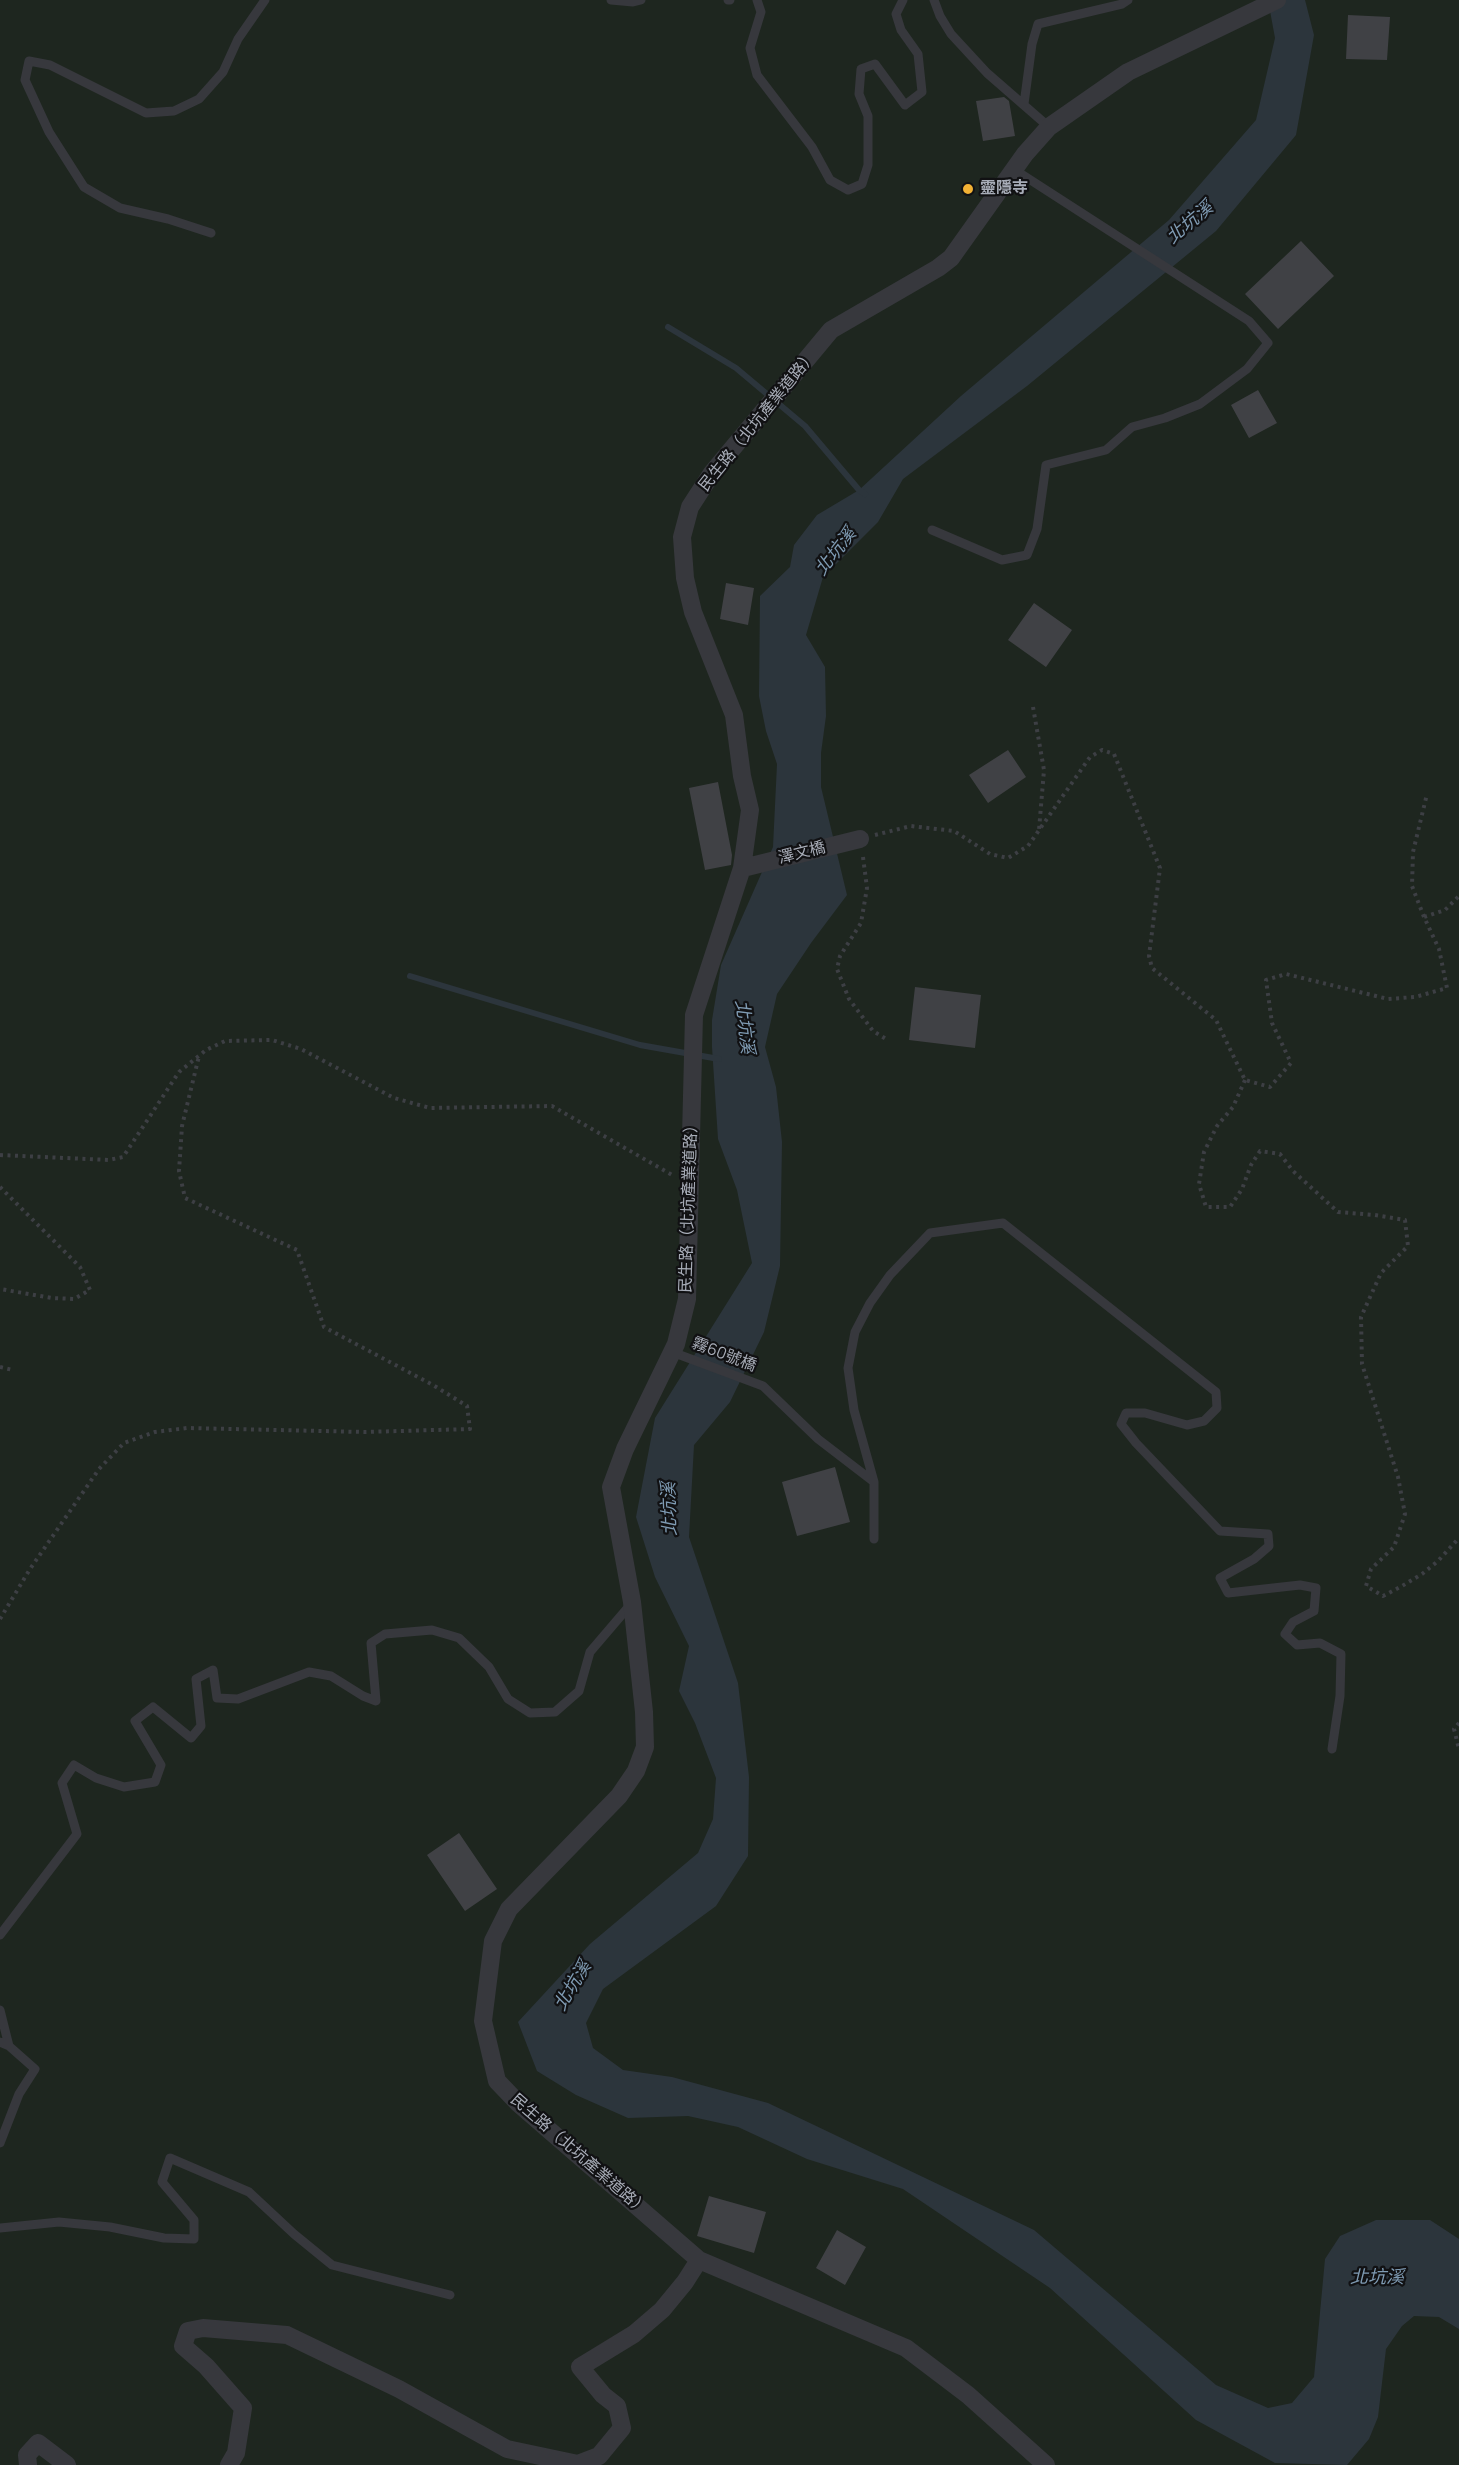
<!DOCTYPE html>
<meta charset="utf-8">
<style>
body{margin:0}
canvas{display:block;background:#161618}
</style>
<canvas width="1459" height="2465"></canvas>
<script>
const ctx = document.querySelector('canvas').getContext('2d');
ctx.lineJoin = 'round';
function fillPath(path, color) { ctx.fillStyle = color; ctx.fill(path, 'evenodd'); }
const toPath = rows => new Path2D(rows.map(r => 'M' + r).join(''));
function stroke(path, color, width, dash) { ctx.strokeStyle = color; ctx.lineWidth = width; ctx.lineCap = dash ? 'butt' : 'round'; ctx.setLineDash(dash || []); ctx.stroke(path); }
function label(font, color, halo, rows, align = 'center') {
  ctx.font = font + ' Manrope,"Noto Sans TC",sans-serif'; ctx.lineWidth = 4.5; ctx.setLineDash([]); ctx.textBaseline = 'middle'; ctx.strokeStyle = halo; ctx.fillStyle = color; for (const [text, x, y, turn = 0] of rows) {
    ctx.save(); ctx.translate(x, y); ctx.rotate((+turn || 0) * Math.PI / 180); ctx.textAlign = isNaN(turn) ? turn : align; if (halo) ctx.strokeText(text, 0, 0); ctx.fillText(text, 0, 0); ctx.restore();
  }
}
fillPath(toPath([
 [0,0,1459,0,1459,2465,0,2465]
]), '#1e261f');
fillPath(toPath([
 [1268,0,1305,0,1314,35,1296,135,1216,231,1027,386,903,479,878,522,823,577,806,635,825,667,826,716,821,753,821,787,847,895,811,943,777,994,765,1047,776,1087,782,1142,780,1266,764,1332,730,1402,694,1445,689,1537,738,1683,749,1777,748,1856,716,1906,603,1989,586,2023,593,2048,623,2070,672,2077,768,2103,1034,2230,1216,2385,1268,2408,1292,2403,1314,2377,1325,2259,1340,2236,1376,2220,1430,2220,1459,2239,1459,2329,1439,2317,1414,2316,1402,2326,1386,2349,1378,2417,1369,2439,1347,2465,1275,2463,1196,2420,1050,2288,903,2189,807,2159,738,2127,688,2116,628,2118,576,2095,537,2071,518,2022,590,1944,698,1853,713,1819,716,1778,695,1723,679,1691,689,1646,655,1577,636,1517,655,1418,752,1263,737,1190,718,1139,712,1047,712,1020,721,965,773,847,777,764,766,731,759,696,760,596,790,567,794,545,817,515,859,490,961,396,1169,220,1256,120,1275,38]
]), '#2c353c');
stroke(toPath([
 [668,327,736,368,805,426,859,490,865,494],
 [410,976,640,1045,719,1059]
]), '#2c353c', 6);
fillPath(toPath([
 [1348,15,1390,17,1387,60,1346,59],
 [1004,97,1009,101,1015,136,983,141,976,101],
 [1301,241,1334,276,1278,329,1245,294],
 [1258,390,1277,423,1249,438,1231,405],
 [726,583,754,588,748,625,720,619],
 [1034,603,1072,630,1046,667,1008,640],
 [1008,750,1026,777,988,803,969,775],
 [718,782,732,855,731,865,705,870,689,788],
 [915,987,981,995,975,1048,909,1040],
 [835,1467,850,1522,797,1536,782,1482],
 [459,1833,497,1889,465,1911,427,1855],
 [709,2196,766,2212,754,2253,697,2236],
 [837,2230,866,2247,845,2285,816,2268]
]), '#404145');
stroke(toPath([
 [1033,707,1044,770,1039,830],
 [875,835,911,826,954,831,990,854,1008,858,1028,846,1090,757,1102,750,1114,754,1160,868,1149,956,1152,968,1216,1020,1245,1080,1270,1087,1291,1063,1272,1023,1266,980,1286,974,1388,999,1415,997,1447,988,1439,949,1424,917,1445,910,1459,896],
 [863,857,867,888,861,923,840,956,837,969,849,999,873,1031,886,1039],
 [1424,917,1412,886,1413,852,1427,794],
 [1245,1080,1233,1107,1217,1126,1204,1152,1199,1184,1206,1207,1230,1207,1242,1189,1251,1165,1260,1151,1280,1154,1293,1171,1338,1212,1375,1215,1405,1220,1408,1246,1381,1273,1361,1317,1362,1364,1398,1477,1405,1514,1394,1547,1371,1569,1366,1586,1383,1596,1402,1586,1422,1574,1438,1561,1459,1538],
 [0,1155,109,1160,123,1157,179,1072,206,1050,225,1041,272,1040,301,1049,394,1098,430,1108,552,1106,672,1175],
 [0,1187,80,1267,90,1290,74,1299,52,1298,0,1289],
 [0,1367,13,1370],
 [0,1619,30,1569,99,1469,124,1443,155,1432,187,1428,365,1432,470,1429,467,1406,433,1385,324,1327,297,1250,185,1198,179,1171,182,1126,199,1056],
 [1459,1723,1454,1729,1459,1749]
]), '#3d3f44', 4, [3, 4.5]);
stroke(toPath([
 [611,0,633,2,641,0],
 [728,0,730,0],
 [757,0,761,12,750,48,757,75,812,147,830,180,848,190,862,184,868,165,868,116,859,94,861,69,875,64,905,105,922,92,918,54,901,30,896,14,903,0],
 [934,0,940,16,951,34,987,73,1049,127],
 [1024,104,1032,44,1038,24,1122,4,1128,0],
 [211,233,168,219,120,208,84,187,49,132,25,80,29,61,50,65,146,113,174,111,199,99,223,72,238,39,265,0],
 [932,530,1002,560,1027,555,1037,529,1046,465,1106,450,1132,427,1165,418,1200,404,1247,369,1268,343,1249,321,1015,170],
 [672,1352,763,1386,818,1439,874,1482,854,1410,848,1368,855,1332,870,1303,890,1275,930,1233,1003,1223,1216,1392,1217,1408,1204,1421,1187,1425,1145,1413,1126,1413,1121,1424,1136,1443,1220,1531,1268,1534,1269,1546,1254,1559,1220,1578,1228,1593,1300,1585,1316,1588,1314,1611,1293,1622,1285,1634,1297,1645,1320,1643,1341,1654,1340,1696,1332,1749],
 [874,1482,874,1539],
 [0,1935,77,1834,62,1783,74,1765,96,1778,124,1787,155,1782,161,1765,135,1721,153,1707,191,1738,201,1726,196,1679,213,1670,217,1698,238,1699,309,1672,331,1676,363,1696,376,1701,371,1643,385,1634,432,1630,459,1638,489,1667,508,1699,530,1713,555,1712,579,1691,590,1652,631,1604],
 [0,2010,9,2046],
 [0,2042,9,2046,35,2069,19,2094,0,2143],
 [0,2228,59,2222,110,2227,164,2238,194,2239,194,2220,162,2182,170,2158,249,2192,294,2234,332,2265,450,2295]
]), '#37383d', 9);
stroke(toPath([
 [743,868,860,839],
 [28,2465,27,2455,38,2443,67,2465],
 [229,2465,236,2453,243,2408,206,2366,183,2346,188,2331,203,2328,287,2335,399,2389,507,2449,578,2464,599,2456,622,2428,617,2406,603,2395,580,2367,634,2334,662,2310,685,2282,699,2260],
 [1046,2465,968,2395,906,2348,699,2260,519,2104,497,2081,483,2021,493,1941,509,1909,619,1796,636,1771,645,1747,644,1712,632,1602,611,1487,625,1449,676,1344,687,1299,694,1015,742,868,750,810,742,776,734,715,693,612,685,578,682,537,690,507,712,473,831,330,938,268,951,258,1025,154,1049,127,1128,72,1277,0]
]), '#37383d', 18);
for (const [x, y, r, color] of [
 [968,189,6,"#f2b134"]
]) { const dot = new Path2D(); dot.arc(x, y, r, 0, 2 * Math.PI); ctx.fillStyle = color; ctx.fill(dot); stroke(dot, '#111113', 2); }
label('bold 16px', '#a8adb8', '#111113', [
 ["靈隱寺",980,189]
], 'left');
label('16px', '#a8adb8', '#111113', [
 ["民生路（北坑產業道路）",758,421,-51],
 ["澤文橋",802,853,-14],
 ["民生路（北坑產業道路）",689,1205,-88],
 ["霧60號橋",724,1355,21],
 ["民生路（北坑產業道路）",579,2155,41]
]);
label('italic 18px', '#7f9bb3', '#111113', [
 ["北坑溪",1190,223,-40],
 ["北坑溪",836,552,-52],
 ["北坑溪",744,1027,83],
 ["北坑溪",670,1509,-92],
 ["北坑溪",573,1986,-59],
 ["北坑溪",1377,2278]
]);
</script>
